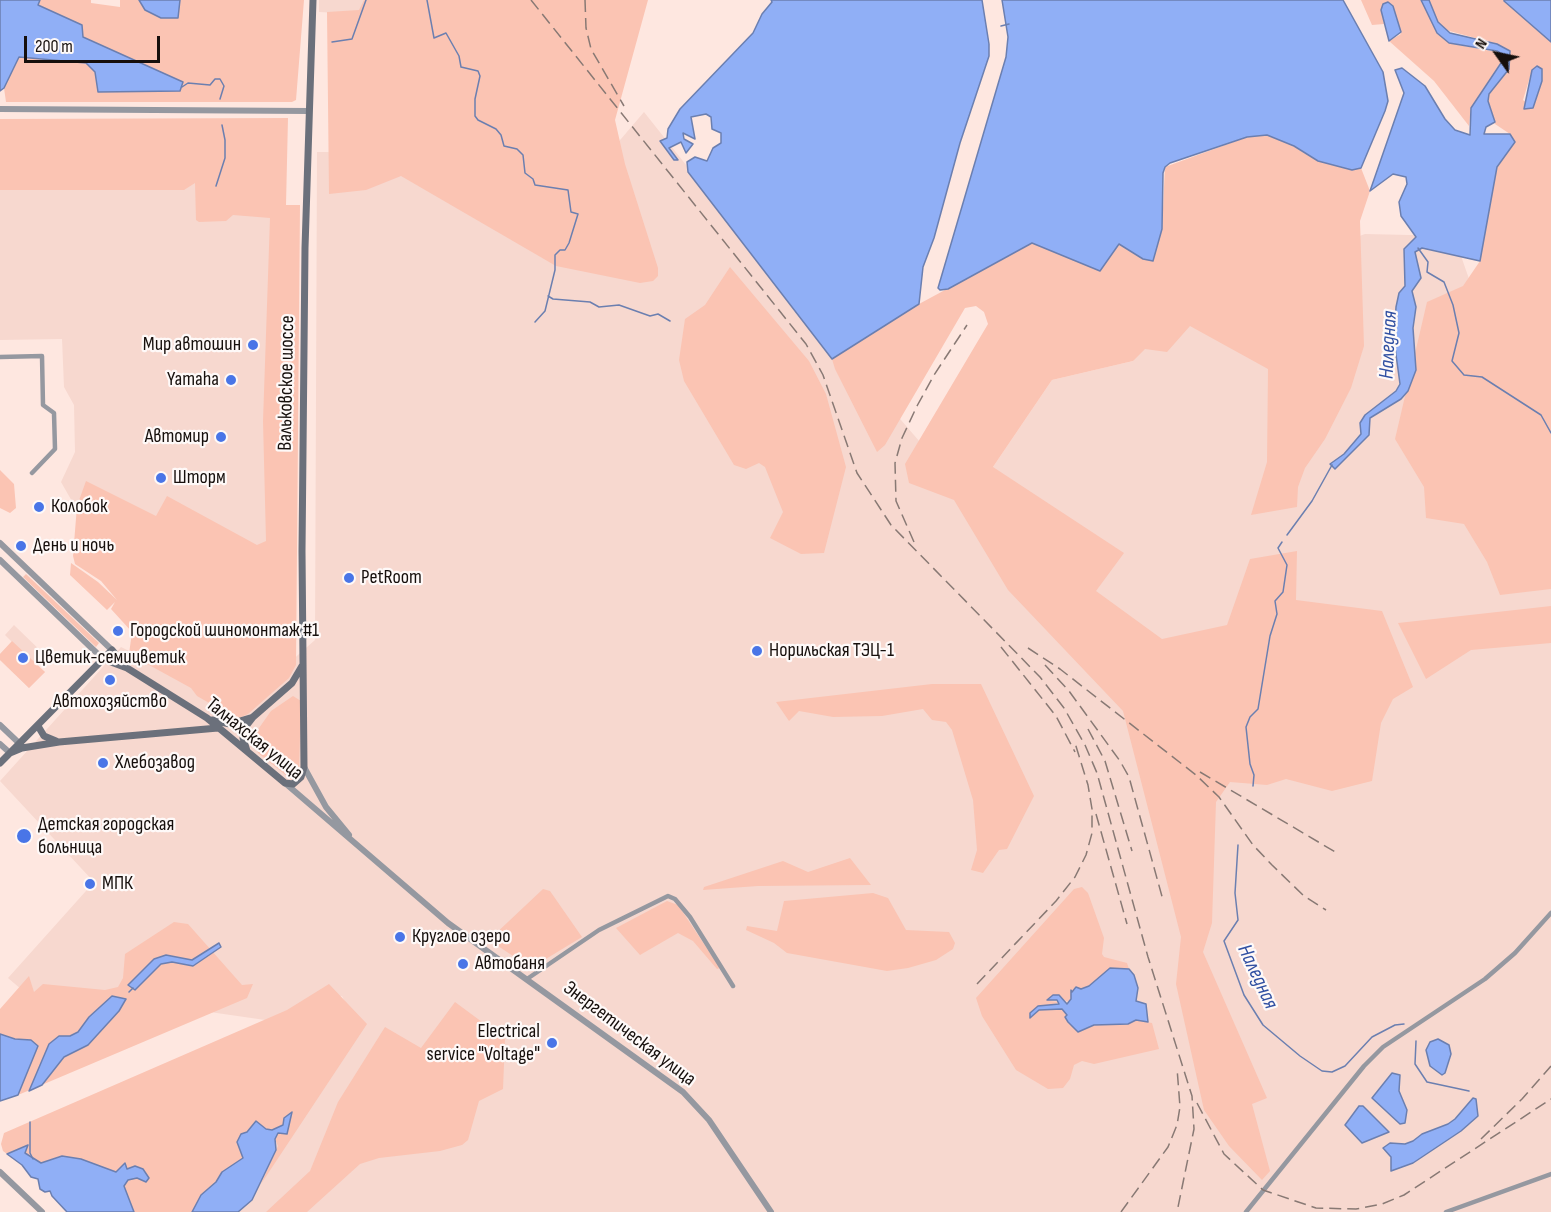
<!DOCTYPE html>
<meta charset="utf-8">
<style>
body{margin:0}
#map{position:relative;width:1551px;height:1212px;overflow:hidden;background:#fee7e0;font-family:"Sofia Sans Condensed",sans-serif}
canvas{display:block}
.north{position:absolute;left:1467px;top:24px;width:60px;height:60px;-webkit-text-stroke:4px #fef9f8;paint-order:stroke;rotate:303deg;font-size:16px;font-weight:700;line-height:24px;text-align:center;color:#160f0c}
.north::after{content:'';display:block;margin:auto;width:21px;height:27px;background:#160f0c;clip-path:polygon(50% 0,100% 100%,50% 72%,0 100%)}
.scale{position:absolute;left:24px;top:36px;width:136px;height:27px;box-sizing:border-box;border:3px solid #160f0c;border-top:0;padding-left:8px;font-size:18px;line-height:21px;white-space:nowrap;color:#160f0c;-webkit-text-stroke:4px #fef9f8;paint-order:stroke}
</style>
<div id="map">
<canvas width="1551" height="1212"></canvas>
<div class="north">N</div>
<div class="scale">200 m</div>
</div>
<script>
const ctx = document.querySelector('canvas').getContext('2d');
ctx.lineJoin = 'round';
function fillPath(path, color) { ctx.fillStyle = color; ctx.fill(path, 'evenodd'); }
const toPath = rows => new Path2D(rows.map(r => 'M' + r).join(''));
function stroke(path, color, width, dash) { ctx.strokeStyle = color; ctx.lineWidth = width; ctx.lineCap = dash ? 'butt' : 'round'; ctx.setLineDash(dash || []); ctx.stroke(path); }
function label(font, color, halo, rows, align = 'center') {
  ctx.font = font + ' "Sofia Sans Condensed",sans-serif'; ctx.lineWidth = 4.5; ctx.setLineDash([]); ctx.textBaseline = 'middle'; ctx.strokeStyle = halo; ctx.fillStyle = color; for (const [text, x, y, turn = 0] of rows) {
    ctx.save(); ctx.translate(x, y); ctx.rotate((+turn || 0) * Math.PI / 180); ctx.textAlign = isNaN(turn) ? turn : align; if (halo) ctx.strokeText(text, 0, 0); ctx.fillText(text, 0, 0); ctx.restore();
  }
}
fillPath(toPath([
 [319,0,369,0,358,14,319,12],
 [644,112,744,238,945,471,993,467,1052,380,1133,361,1149,311,1365,234,1454,236,1551,513,1551,1212,207,1212,359,1031,342,996,279,1022,182,1008,35,1001,8,978,94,882,0,781,121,647,240,706,315,640,317,152,609,153],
 [193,174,276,209,272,554,153,531,73,503,61,482,75,452,74,405,64,387,62,339,0,340,0,178],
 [14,625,47,657,38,666,45,672,29,688,0,660,0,654,12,642,5,635]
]), '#f7d8cf');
fillPath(toPath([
 [40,0,91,0,91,3,120,7,120,0,139,0,145,10,178,18,180,0,304,0,296,100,292,102,6,102,4,88,18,57,86,63,95,72,183,82,83,37,82,25,37,5],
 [364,0,648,0,615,120,625,164,658,268,658,276,653,281,640,283,556,266,401,176,366,190,329,194,327,12,359,10],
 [1361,0,1421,0,1437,33,1449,43,1501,53,1503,60,1471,108,1469,126,1434,81,1389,41,1401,34,1381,10,1384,24,1372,25],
 [1429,0,1551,0,1551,589,1500,595,1487,562,1464,524,1426,518,1424,487,1395,439,1427,302,1463,286,1480,261,1497,167,1515,142,1510,134,1495,124,1488,101,1489,94,1509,69,1510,51,1497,44,1446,30,1438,22],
 [1537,66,1542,69,1542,81,1533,108,1523,100,1532,70],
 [288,118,286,205,300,205,296,665,289,678,248,714,237,719,197,696,191,688,129,654,132,632,111,609,115,602,107,610,70,575,71,563,98,582,117,600,101,581,75,564,73,556,77,506,86,481,156,516,167,496,257,545,266,541,263,421,270,218,233,215,226,221,199,222,196,220,195,183,184,190,0,190,0,119],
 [1267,135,1294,146,1304,153,1352,170,1361,168,1370,191,1360,221,1364,346,1351,388,1325,439,1305,468,1298,487,1297,507,1251,515,1267,462,1268,369,1190,326,1167,352,1145,349,1133,361,1052,380,993,467,1124,553,1096,591,1162,639,1227,625,1250,559,1297,551,1296,600,1382,611,1413,687,1393,699,1381,723,1372,781,1332,791,1286,779,1267,785,1230,782,1216,802,1212,923,1203,952,1267,1098,1252,1104,1270,1171,1262,1180,1229,1146,1204,1110,1176,984,1181,937,1123,711,1008,590,954,500,909,483,905,464,988,324,984,312,976,306,965,308,885,445,877,452,835,369,832,359,919,304,1032,243,1100,271,1119,244,1143,259,1162,229,1165,167,1247,137],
 [730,267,809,361,826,394,846,467,824,553,801,554,770,538,783,512,765,467,759,463,746,469,734,465,684,381,679,360,685,319,705,305],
 [0,470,14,484,16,508,10,513,0,508],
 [26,574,99,643,96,647,23,577],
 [1551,606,1551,643,1471,650,1426,679,1398,623],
 [12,641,45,672,29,688,0,660,0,654],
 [932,684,981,684,1034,796,1007,849,999,850,983,873,971,870,977,850,973,800,952,730,946,722,932,720,923,709,882,716,833,717,799,711,789,721,776,702],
 [293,696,301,701,299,771,292,780,258,753,252,738,271,711],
 [850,858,871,885,758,886,703,890,704,887,783,861,808,872],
 [1082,887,1088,893,1104,938,1102,954,1104,957,1127,963,1129,969,1110,968,1089,986,1072,993,1069,1002,1059,998,1049,1001,1060,1002,1032,1010,1032,1017,1039,1010,1062,1009,1078,1032,1094,1025,1128,1024,1136,1020,1152,1023,1159,1049,1094,1064,1082,1061,1074,1065,1070,1079,1063,1088,1048,1089,1016,1070,982,1016,976,998,1074,889],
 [543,889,550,891,582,937,531,968,492,942,491,938],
 [873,893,888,898,906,930,949,932,955,943,953,949,936,960,908,968,887,971,787,953,774,943,746,930,747,926,777,931,784,901],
 [667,901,678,905,720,968,717,969,693,941,678,933,640,955,616,928],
 [174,922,188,924,242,985,253,984,247,998,18,1095,38,1046,31,1040,15,1039,0,1034,0,1009,29,976,34,992,43,984,105,990,118,987,123,978,125,954],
 [329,984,367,1024,261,1184,278,1146,275,1139,283,1125,272,1130,247,1132,237,1142,243,1158,222,1172,216,1182,201,1195,192,1212,134,1212,124,1186,128,1180,137,1178,143,1169,135,1166,127,1169,125,1163,116,1172,81,1159,41,1163,25,1153,28,1145,7,1154,3,1151,1,1144,4,1133,287,1010],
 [455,1002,505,1039,503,1089,479,1101,468,1140,462,1145,440,1151,379,1158,360,1164,307,1212,266,1212,310,1171,338,1102,385,1027,421,1048]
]), '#fbc4b3');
const water = toPath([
 [0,0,40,0,38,5,82,25,83,37,183,82,180,91,98,92,95,72,86,63,19,57,4,88,0,91,0,0],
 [139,0,180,0,178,18,161,18,145,10,139,0],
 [771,0,982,0,989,44,989,56,960,143,934,238,923,267,919,304,832,359,688,172,687,162,695,157,707,161,713,148,721,143,721,133,712,129,711,117,706,114,691,117,695,139,683,133,684,139,693,144,686,153,681,142,669,148,678,160,674,160,660,141,667,138,668,129,680,109,753,33,762,14,772,2,771,0],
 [1002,0,1343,0,1383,72,1388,101,1385,111,1361,168,1352,170,1318,161,1294,146,1267,135,1247,137,1170,163,1165,167,1163,173,1162,229,1153,261,1143,259,1119,244,1100,271,1032,243,948,289,940,290,938,288,1006,57,1008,37,1002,0],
 [1421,0,1429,0,1438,22,1450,33,1497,44,1510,51,1509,69,1489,94,1488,101,1495,122,1486,127,1484,134,1510,134,1515,142,1497,167,1480,261,1422,248,1415,252,1421,278,1412,291,1416,307,1413,328,1416,370,1408,391,1401,399,1370,418,1369,435,1335,469,1330,464,1344,454,1361,434,1360,423,1365,415,1396,391,1400,384,1394,340,1396,307,1399,293,1405,286,1404,249,1416,237,1401,216,1399,202,1407,184,1406,177,1393,174,1370,191,1404,93,1395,70,1402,68,1425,86,1445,119,1455,130,1470,135,1471,108,1503,60,1502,54,1497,51,1449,43,1437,33,1421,0],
 [1504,0,1551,0,1551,42,1504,1,1504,0],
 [1388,2,1393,6,1401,32,1389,41,1381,10,1383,4,1388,2],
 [1537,66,1542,69,1542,81,1533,108,1524,109,1532,70,1537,66],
 [219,943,221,947,193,966,172,962,161,964,135,990,128,985,154,959,166,955,192,960,219,943],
 [1110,968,1129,969,1134,975,1138,988,1136,1001,1146,1004,1148,1022,1136,1020,1128,1024,1094,1025,1078,1032,1068,1022,1065,1017,1067,1015,1062,1009,1039,1010,1030,1018,1030,1013,1038,1006,1059,1004,1057,1000,1047,1000,1053,995,1059,995,1067,1004,1071,999,1071,990,1072,992,1076,987,1081,989,1089,986,1110,968],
 [112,996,126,999,119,1011,88,1045,64,1057,42,1085,29,1091,49,1044,59,1036,70,1036,78,1032,89,1017,112,996],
 [0,1034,15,1039,31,1040,38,1046,18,1095,0,1101,0,1034],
 [1438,1039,1449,1045,1451,1054,1445,1073,1442,1075,1430,1066,1426,1050,1430,1042,1438,1039],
 [1392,1073,1400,1075,1399,1091,1407,1110,1405,1123,1400,1124,1372,1098,1392,1073],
 [1473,1098,1476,1099,1478,1116,1461,1131,1413,1163,1391,1171,1391,1157,1383,1148,1390,1143,1405,1144,1413,1141,1422,1134,1448,1124,1455,1119,1473,1098],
 [1359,1106,1363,1106,1389,1132,1362,1143,1345,1125,1359,1106],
 [292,1112,287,1134,278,1133,275,1139,276,1150,252,1200,238,1212,192,1212,201,1195,216,1182,222,1172,243,1158,237,1142,241,1134,247,1132,256,1121,266,1129,272,1130,283,1125,284,1118,292,1112],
 [28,1145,25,1153,41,1163,62,1156,81,1159,116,1172,125,1163,127,1169,135,1166,143,1169,149,1178,146,1182,137,1178,128,1180,124,1186,134,1212,67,1212,52,1196,50,1191,45,1192,40,1189,38,1179,31,1177,22,1165,7,1154,28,1145]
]);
fillPath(water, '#90aff6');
stroke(water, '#6b7fb0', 1.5);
stroke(toPath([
 [427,0,434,38,446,33,459,56,461,67,478,71,480,76,475,99,475,116,478,120,496,129,501,135,504,146,517,149,523,155,525,173,533,179,535,185,568,190,571,212,578,214,569,243,565,250,560,250,555,255,555,270,545,311,535,322],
 [1001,26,1009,24],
 [332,42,352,39,366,0],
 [182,87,188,83,210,85,215,79,220,79,224,86,220,99],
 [216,186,225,158,225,140,222,125],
 [1418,248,1428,262,1427,272,1444,282,1453,305,1459,333,1452,361,1464,375,1482,377,1541,415,1551,433],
 [548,296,553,299,590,302,599,307,619,305,650,316,658,314,670,321],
 [1287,535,1312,501,1332,465],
 [1253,786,1254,775,1250,764,1246,727,1250,717,1258,709,1270,636,1277,614,1275,601,1283,592,1287,565,1278,548,1282,542],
 [1238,845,1235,893,1238,920,1224,941,1244,995,1263,1025,1300,1056,1322,1071,1332,1072,1345,1066,1372,1037,1395,1025,1404,1024],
 [129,992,133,988],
 [1416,1041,1415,1064,1427,1082,1469,1091],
 [30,1122,30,1153,33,1159]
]), '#6b7fb0', 1.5);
stroke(toPath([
 [0,357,42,356,43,405,54,413,55,449,32,473],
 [527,979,599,930,668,896,675,899,690,917,733,986],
 [1246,1212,1364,1066,1383,1047,1485,979,1515,953,1551,913],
 [1446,1212,1551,1174]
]), '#9598a0', 4.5);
stroke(toPath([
 [0,109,309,111],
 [0,543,112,650],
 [0,560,103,659],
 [0,725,20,744],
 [0,744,10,753],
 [304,767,326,807,349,835],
 [285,783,448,923,683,1092,709,1120,771,1212],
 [0,1172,42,1212]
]), '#9598a0', 6);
stroke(toPath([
 [103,659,127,668,207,718,285,783,293,784,301,777,304,767,302,551,305,248,313,0],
 [212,720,230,724,250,718],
 [38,726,44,736,56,741],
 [247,751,243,738,246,726,253,717,292,683,302,666],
 [10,753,22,748,59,742,218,728],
 [0,763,112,650,125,666]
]), '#6b707b', 7);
stroke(toPath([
 [531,0,806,344,823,375,857,473,891,525,1040,677,1064,708,1085,745,1097,773,1148,957,1192,1096,1194,1129,1177,1212],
 [585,0,586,28,591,49,624,106],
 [914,542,896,501,895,463,902,438,917,406,934,375,967,325],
 [1001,647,1056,716,1075,752],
 [1028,648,1060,669,1196,775,1219,797,1253,845,1272,865,1304,896,1326,910],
 [1045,665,1069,691,1120,761,1129,777,1163,900],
 [1088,729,1105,761,1132,851],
 [1200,772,1337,853],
 [1096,814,1127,924],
 [977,984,1056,901,1075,877,1086,855,1092,833,1092,809,1088,785,1075,743],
 [1197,1103,1224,1154,1263,1190,1316,1208,1356,1209,1382,1204,1404,1195,1551,1099],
 [1481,1139,1522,1099,1551,1066],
 [1121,1212,1168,1147,1177,1125,1180,1107,1177,1068]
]), '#887974', 1.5, [12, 6]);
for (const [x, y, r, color] of [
 [253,345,6,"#4975e7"],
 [231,380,6,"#4975e7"],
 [221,437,6,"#4975e7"],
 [161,478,6,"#4975e7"],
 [39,507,6,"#4975e7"],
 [21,546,6,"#4975e7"],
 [349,578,6,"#4975e7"],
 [118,631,6,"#4975e7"],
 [757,651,6,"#4975e7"],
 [23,658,6,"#4975e7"],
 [110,680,6,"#4975e7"],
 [103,763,6,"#4975e7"],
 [24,836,8,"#4975e7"],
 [90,884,6,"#4975e7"],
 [400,937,6,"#4975e7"],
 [463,964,6,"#4975e7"],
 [552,1043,6,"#4975e7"]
]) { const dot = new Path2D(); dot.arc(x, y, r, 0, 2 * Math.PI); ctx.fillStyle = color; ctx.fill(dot); stroke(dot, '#fef9f8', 2); }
label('20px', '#160f0c', '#fef9f8', [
 ["Мир автошин",241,345,"right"],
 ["Yamaha",219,380,"right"],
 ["Автомир",209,437,"right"],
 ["Шторм",173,478],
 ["Колобок",51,507],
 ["День и ночь",33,546],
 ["PetRoom",361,578],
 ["Городской шиномонтаж #1",130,631],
 ["Норильская ТЭЦ-1",769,651],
 ["Цветик-семицветик",35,658],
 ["Автохозяйство",110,702,"center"],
 ["Хлебозавод",115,763],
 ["Детская городская",38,825],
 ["больница",38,848],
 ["МПК",102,884],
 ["Круглое озеро",412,937],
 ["Автобаня",475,964],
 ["Electrical",540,1032,"right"],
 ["service \"Voltage\"",540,1055,"right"]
], 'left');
label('20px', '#160f0c', '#fef9f8', [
 ["Вальковское шоссе",287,383,-89],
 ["Талнахская улица",254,739,39],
 ["Энергетическая улица",629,1034,37]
]);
label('italic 21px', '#3150a2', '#fef9f8', [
 ["Наледная",1389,345,-87],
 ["Наледная",1257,977,65]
]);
</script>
